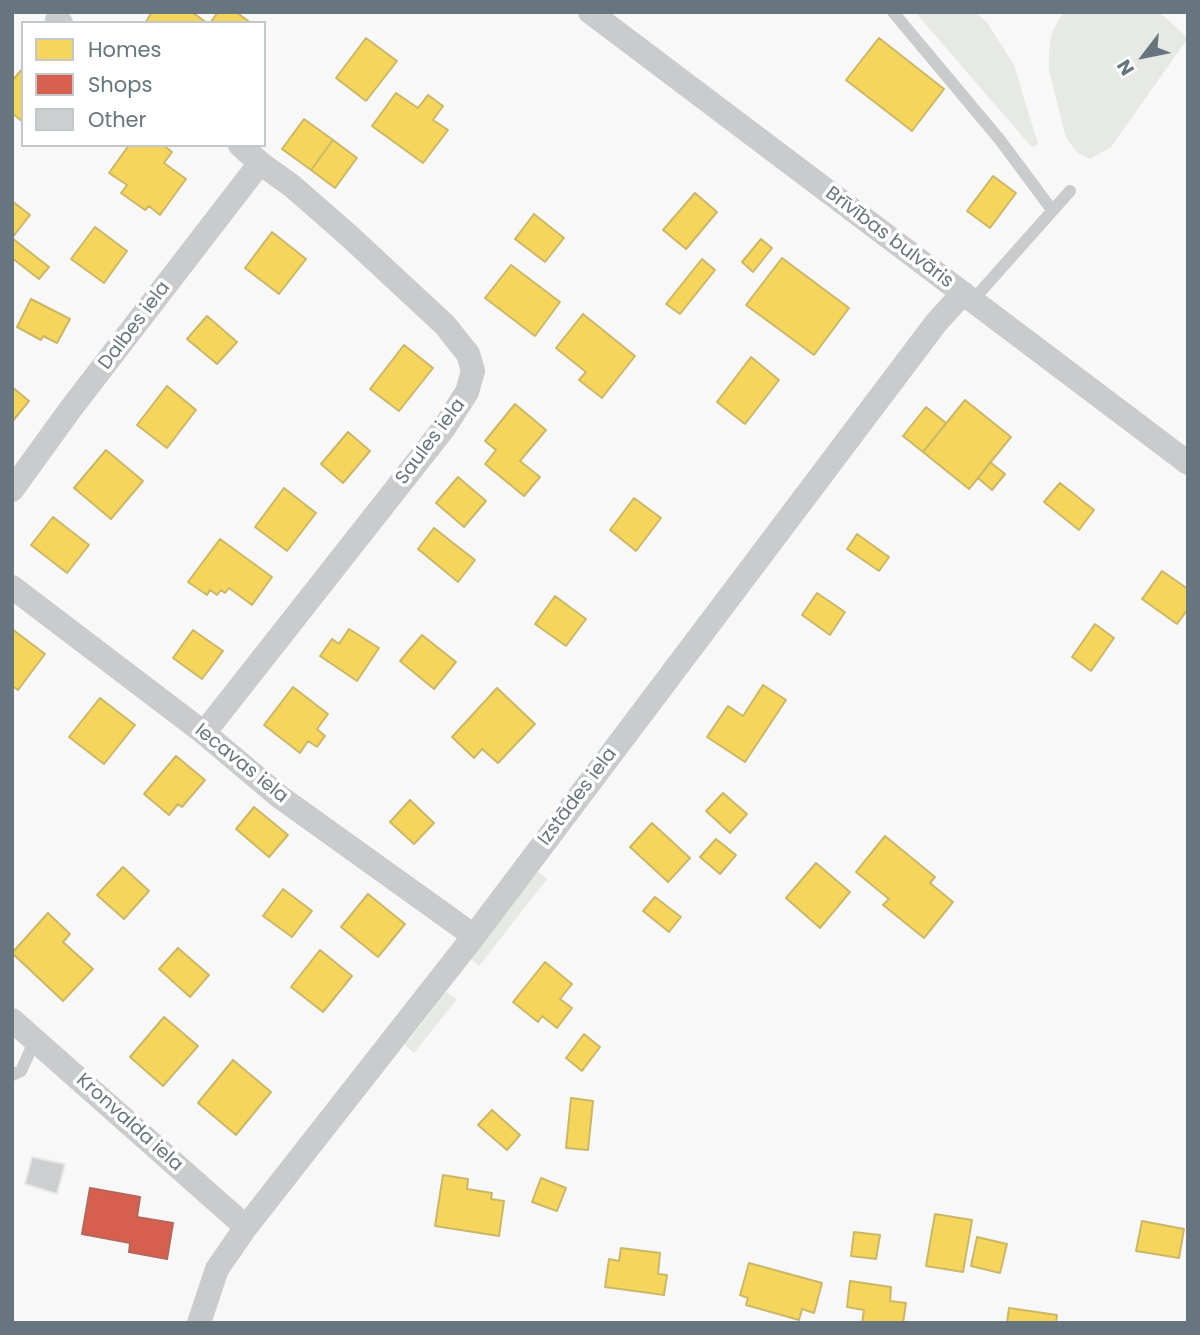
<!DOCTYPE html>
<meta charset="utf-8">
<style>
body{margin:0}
#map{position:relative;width:1200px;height:1335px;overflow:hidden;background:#f8f8f8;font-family:Poppins,sans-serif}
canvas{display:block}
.frame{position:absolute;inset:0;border:14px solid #67767e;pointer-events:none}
.legend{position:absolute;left:21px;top:21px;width:245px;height:126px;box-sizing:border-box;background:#fff;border:2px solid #c2c8cb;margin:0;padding:9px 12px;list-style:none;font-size:21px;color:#67767e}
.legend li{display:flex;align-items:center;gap:14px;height:35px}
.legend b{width:35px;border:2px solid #c2c8cb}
.north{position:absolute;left:1109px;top:21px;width:70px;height:70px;-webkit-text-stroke:5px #fff;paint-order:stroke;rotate:238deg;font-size:19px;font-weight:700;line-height:28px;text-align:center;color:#67767e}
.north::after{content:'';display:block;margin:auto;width:24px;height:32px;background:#67767e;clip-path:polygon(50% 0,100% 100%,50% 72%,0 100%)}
</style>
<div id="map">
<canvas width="1200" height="1335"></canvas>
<div class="frame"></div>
<ul class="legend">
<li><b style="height:19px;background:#f6d55c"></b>Homes</li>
<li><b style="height:19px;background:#d6604d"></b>Shops</li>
<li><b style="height:19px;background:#cdcfd0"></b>Other</li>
</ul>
<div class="north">N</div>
</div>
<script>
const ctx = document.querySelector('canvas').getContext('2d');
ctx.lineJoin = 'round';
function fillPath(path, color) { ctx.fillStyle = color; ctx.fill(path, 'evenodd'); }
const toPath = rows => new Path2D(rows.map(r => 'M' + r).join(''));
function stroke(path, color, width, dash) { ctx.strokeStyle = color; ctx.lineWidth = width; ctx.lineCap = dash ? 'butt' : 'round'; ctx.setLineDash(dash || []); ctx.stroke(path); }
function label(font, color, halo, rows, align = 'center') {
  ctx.font = font + ' Poppins,sans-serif'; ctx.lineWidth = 7; ctx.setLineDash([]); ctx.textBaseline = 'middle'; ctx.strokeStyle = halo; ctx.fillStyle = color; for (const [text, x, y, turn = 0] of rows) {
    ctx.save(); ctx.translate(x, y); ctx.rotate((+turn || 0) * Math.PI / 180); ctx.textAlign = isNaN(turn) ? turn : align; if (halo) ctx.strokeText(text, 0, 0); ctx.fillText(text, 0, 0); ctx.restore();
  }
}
fillPath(toPath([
 [915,12,976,12,988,24,1014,65,1038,144,1032,147,1029,144],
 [1063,12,1159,12,1188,38,1111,147,1090,159,1078,153,1066,138,1049,70,1049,52,1052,32],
 [535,870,547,879,479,966,470,958],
 [446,992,457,999,414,1053,405,1045]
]), '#e7e9e5');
const homes = toPath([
 [152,12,192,12,207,23,145,23,152,12],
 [218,12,236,12,251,23,210,23,218,12],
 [366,38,397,61,366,101,336,78,366,38],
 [879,38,944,89,912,131,846,80,879,38],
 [23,68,23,122,12,113,12,81,23,68],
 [396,93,418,108,428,95,443,106,433,120,448,130,423,163,372,126,396,93],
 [304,119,333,140,311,170,282,149,304,119],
 [333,140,357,158,335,188,311,170,333,140],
 [129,145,163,145,172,152,164,163,186,179,160,215,149,206,145,210,121,193,127,185,109,173,129,145],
 [993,176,1016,193,990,228,967,211,993,176],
 [695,193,717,212,686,249,663,230,695,193],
 [12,201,30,215,12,238,12,201],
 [534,214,564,238,545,262,515,239,534,214],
 [95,227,127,251,104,283,71,259,95,227],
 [272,232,306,259,279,294,245,268,272,232],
 [12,238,49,267,39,279,12,258,12,238],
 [761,239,772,248,753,272,742,262,761,239],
 [782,258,849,308,814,355,746,305,782,258],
 [702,259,715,270,680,314,666,304,702,259],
 [511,265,560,302,535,336,485,298,511,265],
 [31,299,70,319,57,343,43,336,41,340,17,327,31,299],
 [583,314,635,356,602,398,579,380,586,372,556,348,583,314],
 [207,316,237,342,217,364,187,339,207,316],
 [404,345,433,368,399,411,370,389,404,345],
 [751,357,779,380,745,424,717,402,751,357],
 [167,386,196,410,167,448,137,425,167,386],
 [12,387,29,401,12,422,12,387],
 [965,400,1011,437,969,489,923,452,965,400],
 [515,404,546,430,520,461,540,477,524,496,485,464,496,450,485,441,515,404],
 [926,407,946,423,923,452,903,436,926,407],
 [348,432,370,451,343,483,321,464,348,432],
 [106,450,143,481,111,519,74,488,106,450],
 [990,462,1005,474,992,490,978,478,990,462],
 [458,477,486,501,464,527,436,503,458,477],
 [1060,483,1094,510,1079,530,1044,502,1060,483],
 [284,488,316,513,287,551,255,527,284,488],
 [634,498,661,518,636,551,610,530,634,498],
 [53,517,89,545,67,573,31,545,53,517],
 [434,528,475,560,458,582,418,549,434,528],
 [857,534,889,557,879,571,847,549,857,534],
 [220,539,272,577,252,605,229,588,225,593,221,590,217,595,210,590,207,595,188,582,220,539],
 [1162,571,1188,589,1188,609,1177,624,1142,599,1162,571],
 [817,593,845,612,830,635,802,615,817,593],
 [555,596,586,619,566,646,535,624,555,596],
 [1095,624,1114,638,1091,671,1072,657,1095,624],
 [12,629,45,654,18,690,12,686,12,629],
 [349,629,379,648,357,681,320,656,332,639,339,644,349,629],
 [193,630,223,651,202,679,173,658,193,630],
 [422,635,456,662,434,689,400,661,422,635],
 [763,685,786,700,745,762,707,737,728,706,743,716,763,685],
 [293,687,328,714,317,729,325,736,317,747,308,741,300,753,264,725,293,687],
 [497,688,535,724,498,763,482,749,474,758,452,737,497,688],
 [100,698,135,725,104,764,69,737,100,698],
 [176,756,205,780,182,807,178,804,169,815,144,794,176,756],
 [723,793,747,814,730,833,706,811,723,793],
 [410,800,434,823,414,844,390,822,410,800],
 [254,807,288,835,269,857,236,829,254,807],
 [652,823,690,858,668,882,630,847,652,823],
 [885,836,935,877,930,883,953,902,924,938,883,905,889,899,856,872,885,836],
 [716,839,736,855,720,874,700,857,716,839],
 [816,863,850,892,820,928,786,898,816,863],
 [123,867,149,891,124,919,97,895,123,867],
 [283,889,312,911,292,937,263,916,283,889],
 [368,894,405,924,378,957,341,927,368,894],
 [655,897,681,917,669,932,643,911,655,897],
 [48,913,70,934,63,942,93,969,63,1001,12,953,48,913],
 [178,948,209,975,190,997,159,969,178,948],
 [320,950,352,976,323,1012,291,987,320,950],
 [545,962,572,984,560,999,572,1008,557,1028,542,1016,538,1022,513,1002,545,962],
 [164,1017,198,1046,163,1086,130,1057,164,1017],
 [584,1034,600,1047,582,1071,566,1058,584,1034],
 [233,1060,271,1092,236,1135,198,1103,233,1060],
 [571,1098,593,1101,588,1150,566,1148,571,1098],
 [492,1110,520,1135,507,1150,478,1125,492,1110],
 [443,1175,468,1179,467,1189,492,1193,491,1199,504,1201,499,1236,435,1226,443,1175],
 [541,1178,566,1188,557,1211,532,1202,541,1178],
 [935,1214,972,1220,963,1272,926,1266,935,1214],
 [1142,1221,1184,1229,1179,1258,1136,1251,1142,1221],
 [854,1232,880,1235,876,1259,851,1256,854,1232],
 [977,1237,1007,1244,1000,1273,971,1266,977,1237],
 [621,1248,660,1253,658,1274,667,1275,664,1295,605,1287,609,1259,619,1261,621,1248],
 [749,1263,822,1283,814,1313,802,1309,799,1320,746,1305,748,1298,740,1295,749,1263],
 [850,1281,891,1287,890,1301,906,1303,903,1323,862,1323,864,1310,847,1307,850,1281],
 [1009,1308,1057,1315,1056,1323,1007,1323,1009,1308]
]);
fillPath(homes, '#f6d55c');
stroke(homes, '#cbb866', 2);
const shops = toPath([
 [90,1188,140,1197,137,1217,173,1223,167,1259,129,1252,130,1243,82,1234,90,1188]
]);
fillPath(shops, '#d6604d');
stroke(shops, '#b5675c', 2);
const building = toPath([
 [32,1157,65,1164,57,1194,25,1184,32,1157]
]);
fillPath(building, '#cdcfd0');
stroke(building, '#e8e8e7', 2);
stroke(toPath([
 [893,12,1000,140,1052,210],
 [973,300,1070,191],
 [12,1075,21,1071,35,1040]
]), '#c9cbcc', 12);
stroke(toPath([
 [590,12,1188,463],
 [57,20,61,23],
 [12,490,72,407,260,163],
 [12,587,204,733,280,797,474,936],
 [204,733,444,428,467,392,473,371,468,354,445,325,347,234,292,186,260,163,240,145],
 [12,1020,246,1227],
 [199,1323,217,1269,246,1227,474,936,936,323,963,293]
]), '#c9cbcc', 24);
label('19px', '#67767e', '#fff', [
 ["Brīvības bulvāris",889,238,37],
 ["Dalbes iela",135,326,-53],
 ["Saules iela",431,442,-53],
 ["Iecavas iela",241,764,39],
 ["Izstādes iela",578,797,-53],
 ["Kronvalda iela",129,1123,42]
]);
</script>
